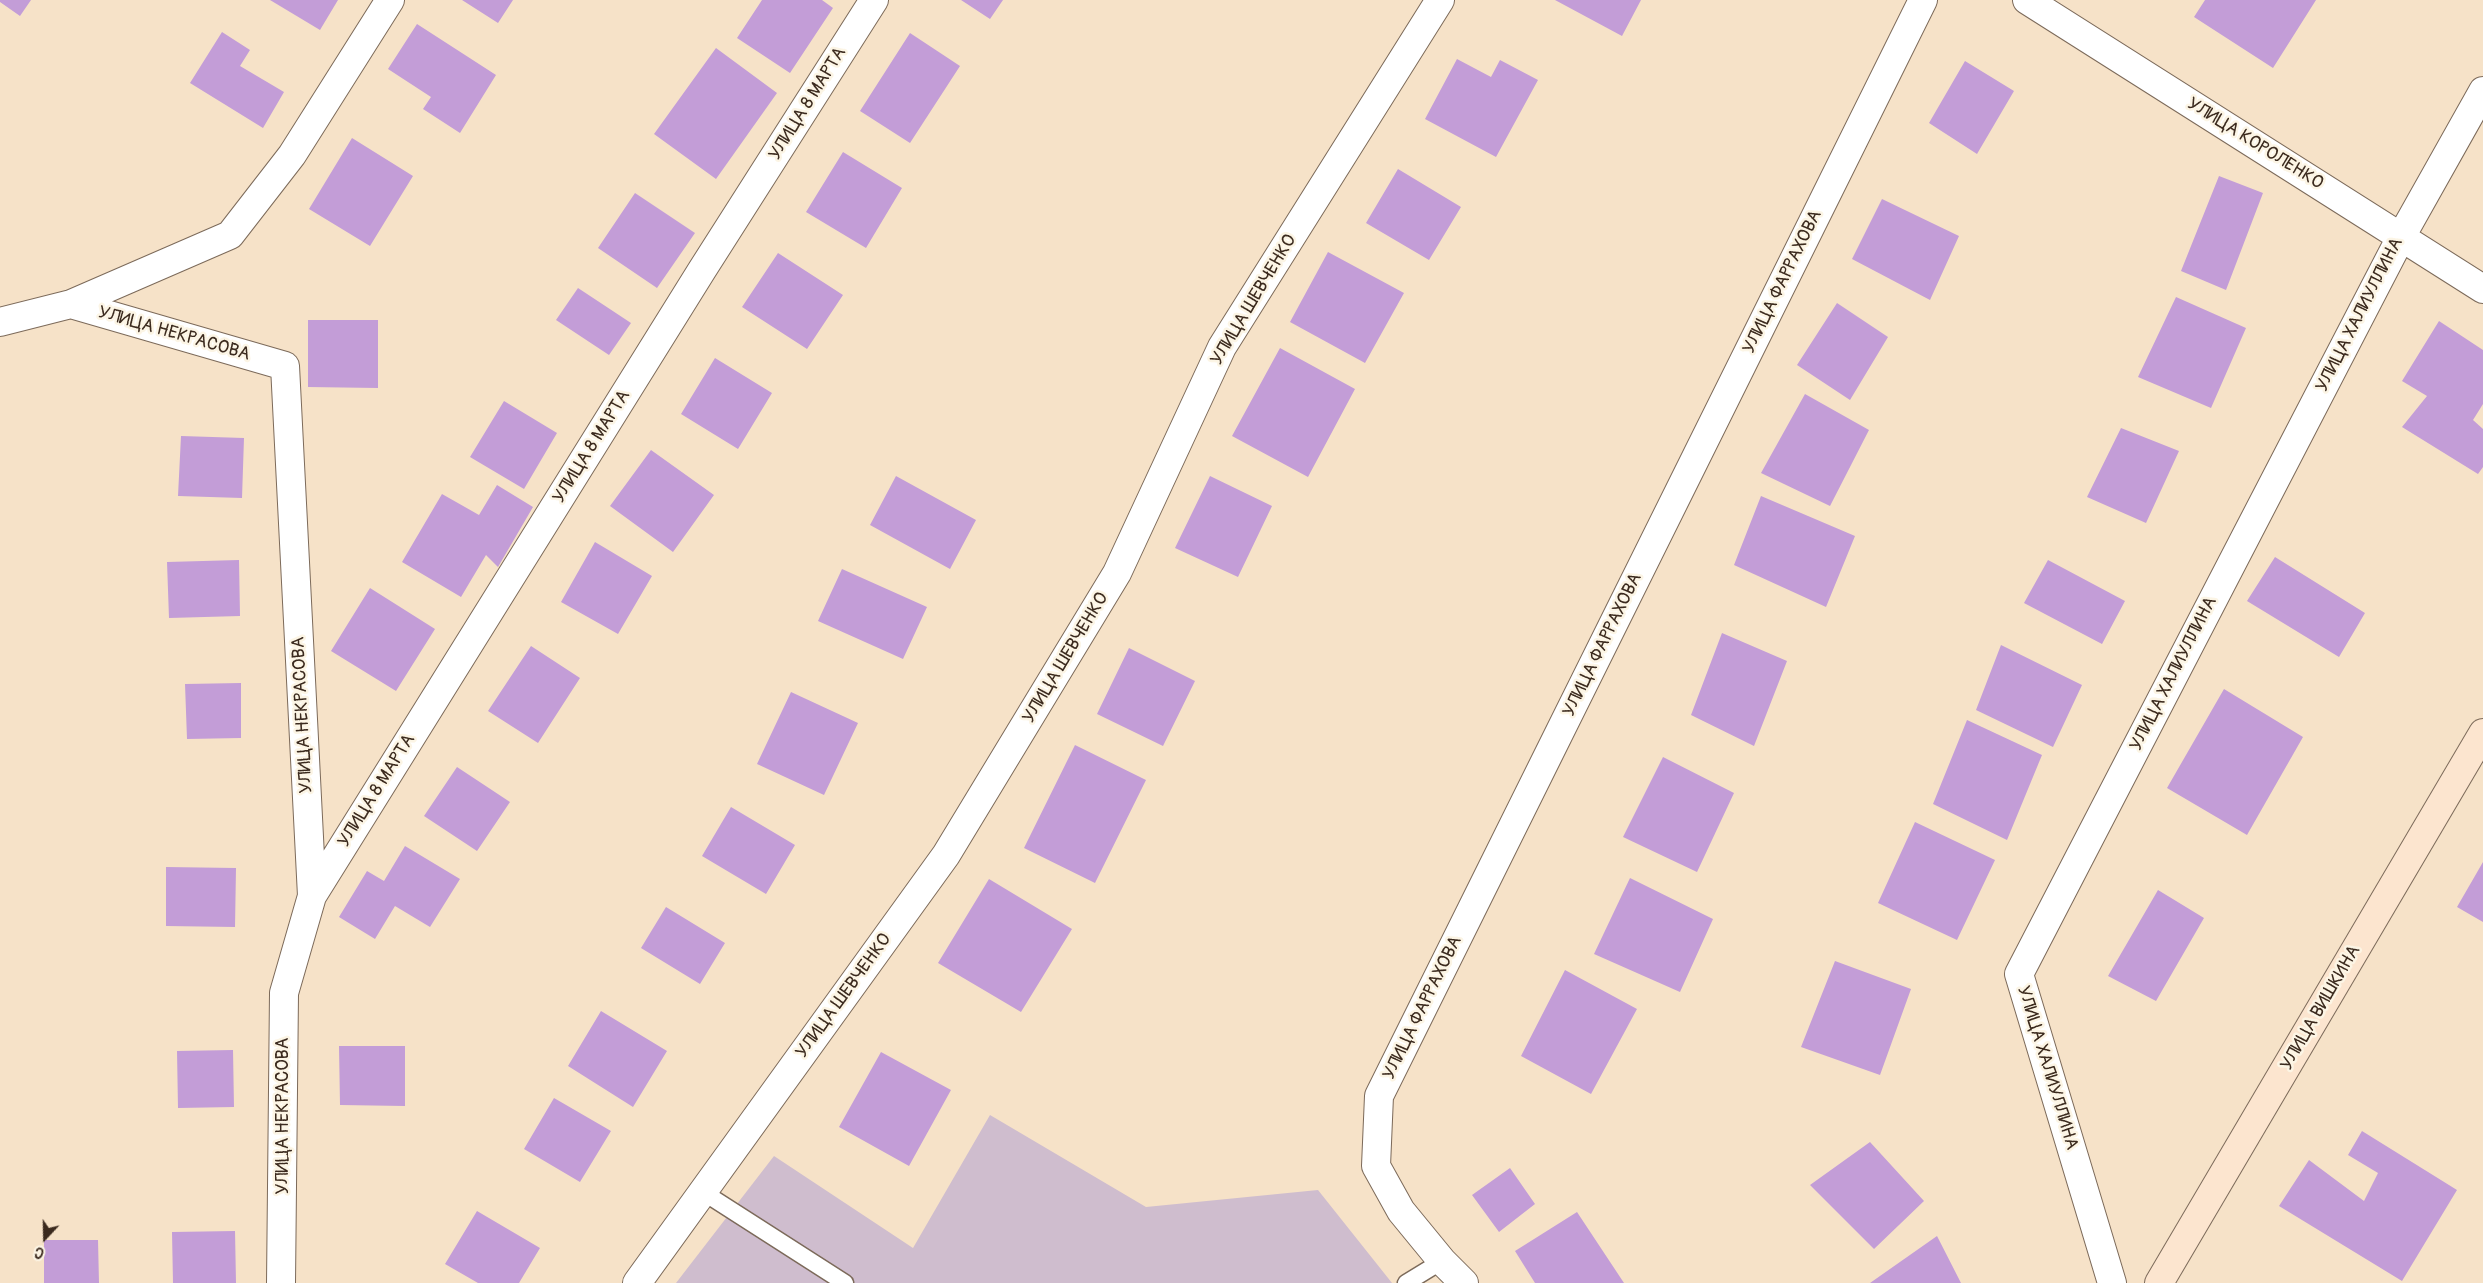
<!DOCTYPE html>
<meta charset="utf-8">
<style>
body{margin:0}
#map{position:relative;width:2483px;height:1283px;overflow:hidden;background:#f6e2c8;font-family:Pangolin,sans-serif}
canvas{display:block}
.north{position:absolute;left:20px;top:1213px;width:50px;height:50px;-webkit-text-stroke:4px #fcf5e5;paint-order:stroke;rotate:201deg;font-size:14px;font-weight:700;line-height:20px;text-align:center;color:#3b2a1e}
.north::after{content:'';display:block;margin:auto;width:18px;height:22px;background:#3b2a1e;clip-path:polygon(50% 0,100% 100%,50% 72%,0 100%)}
</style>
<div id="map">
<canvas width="2483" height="1283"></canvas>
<div class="north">С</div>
</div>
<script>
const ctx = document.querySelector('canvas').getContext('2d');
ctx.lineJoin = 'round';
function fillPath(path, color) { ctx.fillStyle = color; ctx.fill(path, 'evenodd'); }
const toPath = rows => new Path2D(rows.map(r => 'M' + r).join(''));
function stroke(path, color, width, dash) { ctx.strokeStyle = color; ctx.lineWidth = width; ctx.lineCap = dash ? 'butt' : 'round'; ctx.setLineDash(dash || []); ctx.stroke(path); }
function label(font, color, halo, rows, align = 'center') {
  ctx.font = font + ' Pangolin,sans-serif'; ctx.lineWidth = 5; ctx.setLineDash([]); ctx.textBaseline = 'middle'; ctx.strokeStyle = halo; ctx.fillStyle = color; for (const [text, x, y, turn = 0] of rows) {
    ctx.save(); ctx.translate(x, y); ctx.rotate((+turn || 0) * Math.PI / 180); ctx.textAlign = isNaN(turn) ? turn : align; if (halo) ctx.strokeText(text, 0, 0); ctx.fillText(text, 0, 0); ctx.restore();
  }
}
fillPath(toPath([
 [990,1115,1146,1207,1318,1190,1392,1283,676,1283,774,1156,913,1248]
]), '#cfbdce');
fillPath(toPath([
 [0,0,31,0,20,16,0,2],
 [270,0,338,0,320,30],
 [462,0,513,0,498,23],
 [762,0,822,0,833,8,790,73,737,38],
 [961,0,1003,0,990,19],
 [1555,0,1641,0,1622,36],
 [2205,0,2316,0,2273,68,2194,17],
 [417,24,496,75,460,133,423,109,431,97,388,69],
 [222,32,250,50,240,66,284,92,263,128,190,83],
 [910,33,960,66,910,143,860,111],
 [716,48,777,93,716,179,654,134],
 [1457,59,1491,77,1500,60,1538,80,1496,157,1425,119],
 [1965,61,2014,91,1977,154,1929,123],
 [352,138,413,176,370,246,309,209],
 [843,152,902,188,866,248,806,212],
 [1398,169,1461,207,1429,260,1366,223],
 [2219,176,2263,193,2226,290,2181,271],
 [635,193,695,233,657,288,598,248],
 [1882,199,1959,236,1930,300,1852,259],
 [1328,252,1404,293,1365,363,1290,322],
 [778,253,843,295,807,349,742,307],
 [578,288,631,323,609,355,556,320],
 [2176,297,2246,328,2211,408,2138,377],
 [1837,303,1888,337,1850,400,1797,365],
 [308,320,378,320,378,388,308,387],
 [2439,321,2483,350,2483,404,2473,420,2483,429,2483,467,2478,474,2402,427,2427,396,2402,381],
 [1280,348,1355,389,1308,477,1232,436],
 [715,358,772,393,738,449,681,414],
 [1805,394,1869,430,1830,506,1761,473],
 [504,401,557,433,524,489,470,457],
 [2121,428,2179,451,2146,523,2087,497],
 [181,436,244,438,242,498,178,496],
 [651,450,714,495,673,552,610,506],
 [896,476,976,520,950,569,870,525],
 [1210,476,1272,506,1238,577,1175,548],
 [497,485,533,507,498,567,486,555,461,597,402,562,442,494,479,515],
 [1761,496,1855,536,1826,607,1734,565],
 [595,542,652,576,618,634,561,602],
 [2275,557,2365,613,2339,657,2247,601],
 [239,560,240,616,169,618,167,562],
 [2048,560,2125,601,2102,644,2024,603],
 [842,569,927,607,903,659,818,621],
 [370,588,435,629,396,691,331,651],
 [1722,633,1787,661,1754,746,1691,715],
 [2001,645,2082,685,2053,747,1976,710],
 [531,646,580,678,538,743,488,711],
 [1129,648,1195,681,1163,746,1097,714],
 [241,683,241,738,187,739,185,684],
 [2224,689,2303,737,2247,835,2167,788],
 [791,692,858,723,824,795,757,764],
 [1967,720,2042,755,2007,840,1933,804],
 [1075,745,1146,780,1095,883,1024,848],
 [1663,757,1734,793,1697,872,1623,837],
 [457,767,510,802,477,851,424,816],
 [731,807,795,845,766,894,702,856],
 [1915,822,1995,860,1957,940,1878,903],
 [405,846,460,879,430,927,395,906,375,939,339,917,367,871,384,881],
 [2483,862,2483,922,2457,907],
 [166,867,236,868,235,927,166,926],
 [1630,878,1713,919,1680,992,1594,954],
 [989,879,1072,929,1021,1012,938,963],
 [2158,890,2204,918,2156,1001,2108,976],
 [666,907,725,943,700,984,641,948],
 [1835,961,1911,989,1880,1075,1801,1047],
 [1565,970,1637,1009,1591,1094,1521,1056],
 [601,1011,667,1051,633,1107,568,1066],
 [339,1046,405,1046,405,1106,340,1105],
 [233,1050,234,1107,178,1108,177,1051],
 [881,1052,951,1090,909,1166,839,1127],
 [554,1098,611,1131,580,1182,524,1149],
 [2362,1131,2457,1190,2402,1281,2279,1206,2309,1160,2364,1201,2378,1173,2348,1155],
 [1870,1142,1924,1201,1874,1249,1810,1185],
 [1510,1168,1535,1204,1499,1232,1472,1195],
 [477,1211,540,1248,519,1283,478,1283,445,1264],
 [1577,1212,1624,1283,1535,1283,1515,1251],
 [235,1231,236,1283,173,1283,172,1232],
 [1937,1236,1961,1283,1870,1283],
 [44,1240,98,1240,99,1283,44,1283]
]), '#c39dd7');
const lane = toPath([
 [703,1192,845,1283],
 [1406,1283,1442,1261]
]);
const street = toPath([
 [2027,0,2483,289],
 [71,304,285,366,312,896,284,993,281,1283],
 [0,322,71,304,230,235,292,155,390,0],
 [312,896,702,270,874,0],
 [637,1283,946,855,1117,573,1222,347,1440,0],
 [1464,1283,1442,1261,1401,1211,1376,1166,1379,1096,1923,0],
 [2112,1283,2019,974,2401,237,2483,91]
]);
const secondary = toPath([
 [2159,1283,2483,733]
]);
stroke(lane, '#7c6a5a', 19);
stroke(street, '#7c6a5a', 30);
stroke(secondary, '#7c6a5a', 30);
stroke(lane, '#fff', 16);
stroke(street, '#fff', 28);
stroke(secondary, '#fce5cf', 28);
label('18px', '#3b2a1e', '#fcf5e5', [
 ["УЛИЦА 8 МАРТА",808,104,-58],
 ["УЛИЦА КОРОЛЕНКО",2255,144,32],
 ["УЛИЦА ФАРРАХОВА",1783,282,-64],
 ["УЛИЦА ШЕВЧЕНКО",1254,300,-59],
 ["УЛИЦА ХАЛИУЛЛИНА",2360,315,-63],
 ["УЛИЦА НЕКРАСОВА",174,334,16],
 ["УЛИЦА 8 МАРТА",592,447,-58],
 ["УЛИЦА ФАРРАХОВА",1603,645,-64],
 ["УЛИЦА ШЕВЧЕНКО",1066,658,-59],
 ["УЛИЦА ХАЛИУЛЛИНА",2174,674,-63],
 ["УЛИЦА НЕКРАСОВА",303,715,-93],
 ["УЛИЦА 8 МАРТА",377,791,-58],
 ["УЛИЦА ШЕВЧЕНКО",844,996,-54],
 ["УЛИЦА ФАРРАХОВА",1423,1008,-64],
 ["УЛИЦА ВИШКИНА",2321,1008,-60],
 ["УЛИЦА ХАЛИУЛЛИНА",2047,1068,73],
 ["УЛИЦА НЕКРАСОВА",283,1116,-90]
]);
</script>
